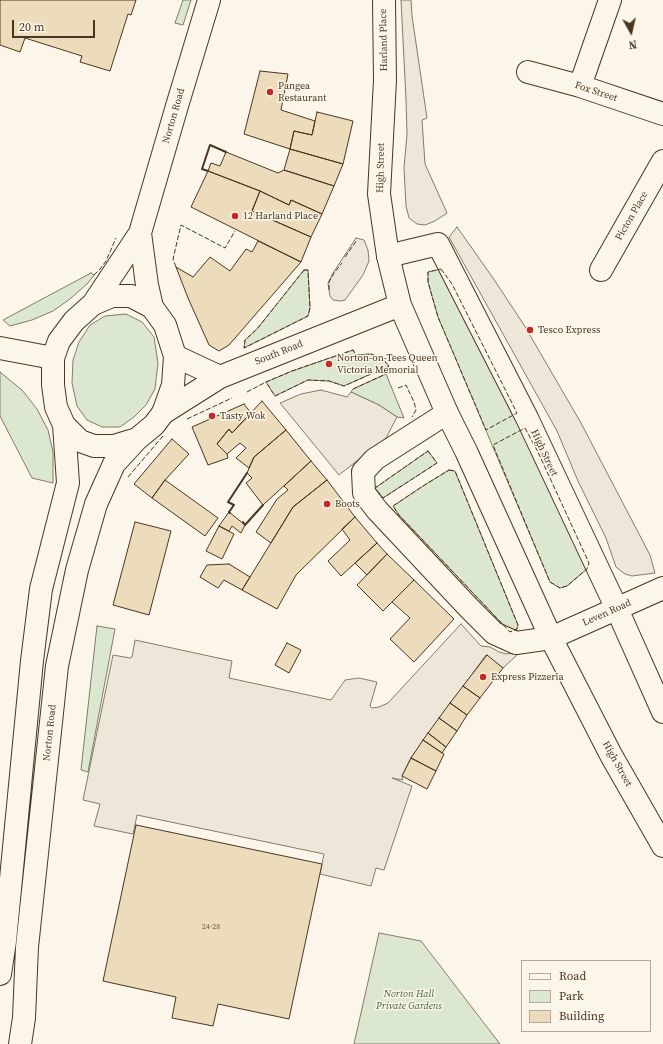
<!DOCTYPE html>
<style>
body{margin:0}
#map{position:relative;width:663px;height:1044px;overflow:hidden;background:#fbf6e9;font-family:"Source Serif 4",serif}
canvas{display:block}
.legend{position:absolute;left:521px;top:960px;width:130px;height:72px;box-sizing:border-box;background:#fbf6e9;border:1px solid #b4a999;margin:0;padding:5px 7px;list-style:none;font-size:12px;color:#4a3520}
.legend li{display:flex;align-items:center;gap:8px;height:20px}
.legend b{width:20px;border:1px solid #b4a999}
.north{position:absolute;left:611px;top:12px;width:40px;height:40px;-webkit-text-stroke:3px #fbf6e9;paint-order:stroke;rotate:172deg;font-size:11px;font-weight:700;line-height:16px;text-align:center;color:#4a3520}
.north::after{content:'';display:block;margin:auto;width:14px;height:18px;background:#4a3520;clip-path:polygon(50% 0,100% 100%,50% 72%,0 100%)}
.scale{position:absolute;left:12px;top:20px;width:83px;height:18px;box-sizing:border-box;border:2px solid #4a3520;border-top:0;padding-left:5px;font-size:12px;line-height:14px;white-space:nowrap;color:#4a3520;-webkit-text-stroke:3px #fbf6e9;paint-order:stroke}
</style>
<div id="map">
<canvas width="663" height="1044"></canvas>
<ul class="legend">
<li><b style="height:5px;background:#fbf6e9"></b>Road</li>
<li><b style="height:11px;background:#dce7d0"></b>Park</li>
<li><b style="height:11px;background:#ecdcbc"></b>Building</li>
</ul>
<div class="north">N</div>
<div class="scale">20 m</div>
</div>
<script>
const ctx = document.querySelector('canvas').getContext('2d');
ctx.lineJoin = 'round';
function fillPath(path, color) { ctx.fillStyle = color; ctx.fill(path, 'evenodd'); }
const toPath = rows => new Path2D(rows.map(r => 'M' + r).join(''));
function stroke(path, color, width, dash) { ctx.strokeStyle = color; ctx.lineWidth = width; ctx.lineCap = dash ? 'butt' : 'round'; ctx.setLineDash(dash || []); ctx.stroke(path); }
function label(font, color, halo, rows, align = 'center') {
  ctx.font = font + ' "Source Serif 4",serif'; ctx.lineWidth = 3; ctx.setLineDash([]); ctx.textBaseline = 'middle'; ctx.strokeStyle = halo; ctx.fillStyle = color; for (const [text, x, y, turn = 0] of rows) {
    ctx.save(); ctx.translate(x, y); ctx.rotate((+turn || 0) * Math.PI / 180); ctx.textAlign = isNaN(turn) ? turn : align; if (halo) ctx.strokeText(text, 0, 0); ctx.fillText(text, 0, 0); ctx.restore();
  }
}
const green = toPath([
 [183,0,191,0,183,25,175,23,183,0],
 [441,269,452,284,587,569,567,586,560,588,550,582,438,317,428,282,428,272,441,269],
 [304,270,308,270,310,308,308,316,244,348,245,340,257,329,304,270],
 [91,273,94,275,88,283,70,299,53,311,32,320,10,326,3,320,91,273],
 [126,314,142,322,154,337,158,363,155,389,146,405,134,417,120,427,102,427,87,420,77,406,72,383,73,360,79,342,90,325,105,316,126,314],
 [353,350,356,355,371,354,382,358,389,366,344,386,329,381,308,380,275,396,266,382,292,371,353,350],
 [0,372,22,390,37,409,48,430,53,452,53,483,32,478,0,416,0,372],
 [386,374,404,418,397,417,379,405,351,392,353,389,386,374],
 [428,451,437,463,383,498,375,488,428,451],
 [449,470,455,471,518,625,517,629,510,632,399,515,393,506,423,486,449,470],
 [97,626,115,629,88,772,81,770,97,626],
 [379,933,421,941,500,1044,354,1044,379,933]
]);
fillPath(green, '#dce7d0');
stroke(green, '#887966', 1);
const parking = toPath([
 [401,0,411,0,412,16,427,118,422,120,425,164,447,213,435,221,425,225,417,224,409,218,406,206,404,168,407,134,406,99,401,0],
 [457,227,493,278,524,325,581,423,650,555,655,573,632,576,625,574,616,567,606,538,578,481,557,431,449,237,457,227],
 [356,238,364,240,368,250,369,261,363,275,345,300,341,301,333,300,330,296,328,283,333,273,356,238],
 [321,390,347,397,351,392,379,405,397,417,386,438,339,475,280,403,301,394,321,390],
 [461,624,481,646,490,647,499,652,507,654,517,652,517,655,503,668,486,655,411,758,402,776,403,780,392,778,412,786,384,870,376,868,371,886,320,874,324,854,137,815,133,834,94,826,100,804,83,800,113,655,130,658,132,657,135,640,232,661,229,678,331,700,345,680,359,678,377,682,370,706,372,708,379,707,388,703,461,624]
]);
fillPath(parking, '#ede7d9');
stroke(parking, '#887966', 1);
const building = toPath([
 [0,0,136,0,131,15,128,14,110,71,80,62,82,56,25,38,20,52,0,45,0,0],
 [260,71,288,74,281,110,315,121,312,135,294,131,290,149,244,134,260,71],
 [317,112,353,121,343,164,290,149,294,131,312,135,317,112],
 [290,149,343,164,334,186,284,170,290,149],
 [226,152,278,173,284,170,334,186,322,214,291,200,289,205,260,191,208,171,211,163,220,166,226,152],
 [208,171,260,191,252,211,311,237,301,262,191,207,208,171],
 [260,191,289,205,291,200,322,214,311,237,252,211,260,191],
 [258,241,301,262,229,345,219,351,209,345,188,298,176,267,193,277,210,257,230,271,246,249,252,252,258,241],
 [262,401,286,430,254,457,249,468,236,458,246,448,240,443,227,454,217,444,229,429,232,433,262,401],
 [244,404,251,413,232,433,229,429,217,444,227,454,228,458,208,465,192,427,244,404],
 [286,430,311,461,263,505,246,483,252,478,247,473,254,457,286,430],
 [172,439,189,454,165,480,152,498,134,484,172,439],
 [311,461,327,480,293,507,271,543,256,532,277,499,288,490,284,486,311,461],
 [165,480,218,518,205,536,152,498,165,480],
 [327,480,355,517,296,575,277,609,242,590,293,507,327,480],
 [229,512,245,525,241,533,232,526,229,531,219,526,229,512],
 [355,517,377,543,341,576,328,561,350,540,342,529,355,517],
 [135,522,171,531,149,615,113,605,135,522],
 [219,526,234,534,222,559,206,551,219,526],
 [377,543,387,554,367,575,355,563,377,543],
 [387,554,414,580,383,611,357,585,387,554],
 [229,564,250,577,242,590,224,580,218,588,200,577,207,565,229,564],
 [414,580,454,619,414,662,390,639,410,618,392,602,414,580],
 [287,643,301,650,289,673,275,665,287,643],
 [487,655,503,668,480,698,463,686,487,655],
 [463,686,480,698,467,715,450,703,463,686],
 [450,703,467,715,457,731,439,718,450,703],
 [439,718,457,731,446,747,428,733,439,718],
 [428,733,446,747,442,753,423,740,428,733],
 [423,740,444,754,436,771,411,758,423,740],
 [411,758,436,771,427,789,402,776,411,758],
 [136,825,322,864,289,1019,218,1004,213,1026,172,1018,176,997,103,981,136,825]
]);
fillPath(building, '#ecdcbc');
stroke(building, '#4a3520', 1);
const street = toPath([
 [528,72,580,86,663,114],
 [580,86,610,0],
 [388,256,438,244,527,418,617,609,663,712],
 [601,270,663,161],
 [0,348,53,358],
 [447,413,375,459,363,472,364,493,377,510,469,608,494,633,516,643,551,638,663,588]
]);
const secondary = toPath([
 [384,0,385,80,379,194,388,256,400,305,447,413,466,451,551,638,611,755,663,846],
 [175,356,220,377],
 [163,413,220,377,400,305]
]);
const primary = toPath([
 [140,233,147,285,152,307],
 [112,296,131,296,152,307,165,325,175,356,173,385,163,413,154,425,137,439,114,446,94,446,80,441,64,425,56,407,53,385,53,358,59,341,74,321,93,304,112,296],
 [93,304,140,233,177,106,209,0],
 [0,974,5,941,32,661,41,589,68,483,64,425],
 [20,1044,24,1018,27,947,57,666,77,570,96,504,114,464,137,439]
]);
stroke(street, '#4a3520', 24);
stroke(secondary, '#4a3520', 24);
stroke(primary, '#4a3520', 24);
stroke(street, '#fbf6e9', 22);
stroke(secondary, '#fbf6e9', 22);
stroke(primary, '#fbf6e9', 22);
stroke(toPath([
 [345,257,357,240],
 [176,267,173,259,181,225,225,248,235,231],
 [441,269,452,284,517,413,486,430,438,317,428,282,428,272,441,269],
 [304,270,308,270,310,308,308,316,244,348,245,340,257,329,304,270],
 [94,275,100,269,106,261,116,238],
 [329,290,329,282,334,273,342,263],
 [353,350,356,355,371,354,382,358,389,366,344,386,329,381,308,380,275,396,266,382,292,371,353,350],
 [398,388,406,385,414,402,416,410,412,417],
 [353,389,386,374],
 [247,392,266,382],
 [187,419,232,398],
 [525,428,538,452,589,563,587,569,567,586,560,588,550,582,493,445,525,428],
 [428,451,437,463,383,498,375,488,428,451],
 [449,470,455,471,518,625,517,629,510,632,399,515,393,506,423,486,449,470],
 [128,477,163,436]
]), '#4a3520', 1, [5, 2]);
stroke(toPath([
 [208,171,202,169,210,145,226,152],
 [230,513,229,512,234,505,228,502,247,473],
 [243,522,245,525,263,505]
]), '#4a3520', 2);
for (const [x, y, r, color] of [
 [270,92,4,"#c62828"],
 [235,216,4,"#c62828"],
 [530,330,4,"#c62828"],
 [329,364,4,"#c62828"],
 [212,416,4,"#c62828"],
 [327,504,4,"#c62828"],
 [483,677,4,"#c62828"]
]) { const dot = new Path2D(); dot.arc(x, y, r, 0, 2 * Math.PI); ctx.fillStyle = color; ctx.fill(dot); stroke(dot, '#fbf6e9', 1.5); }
label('8px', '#725f47', null, [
 ["24-28",211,927]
]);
label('10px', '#4a3520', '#fbf6e9', [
 ["Harland Place",384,40,-91],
 ["Fox Street",596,92,18],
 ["Norton Road",174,116,-74],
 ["High Street",381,168,-89],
 ["Picton Place",632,216,-60],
 ["South Road",279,353,-22],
 ["High Street",544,453,65],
 ["Leven Road",607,613,-24],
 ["Norton Road",50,733,-84],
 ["High Street",617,764,61]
]);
label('10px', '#4a3520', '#fbf6e9', [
 ["Pangea",278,86],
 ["Restaurant",278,98],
 ["12 Harland Place",243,216],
 ["Tesco Express",538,330],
 ["Norton-on-Tees Queen",337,358],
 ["Victoria Memorial",337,370],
 ["Tasty Wok",220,416],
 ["Boots",335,504],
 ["Express Pizzeria",491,677]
], 'left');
label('italic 10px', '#436837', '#fbf6e9', [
 ["Norton Hall",409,994],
 ["Private Gardens",409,1006]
]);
</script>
